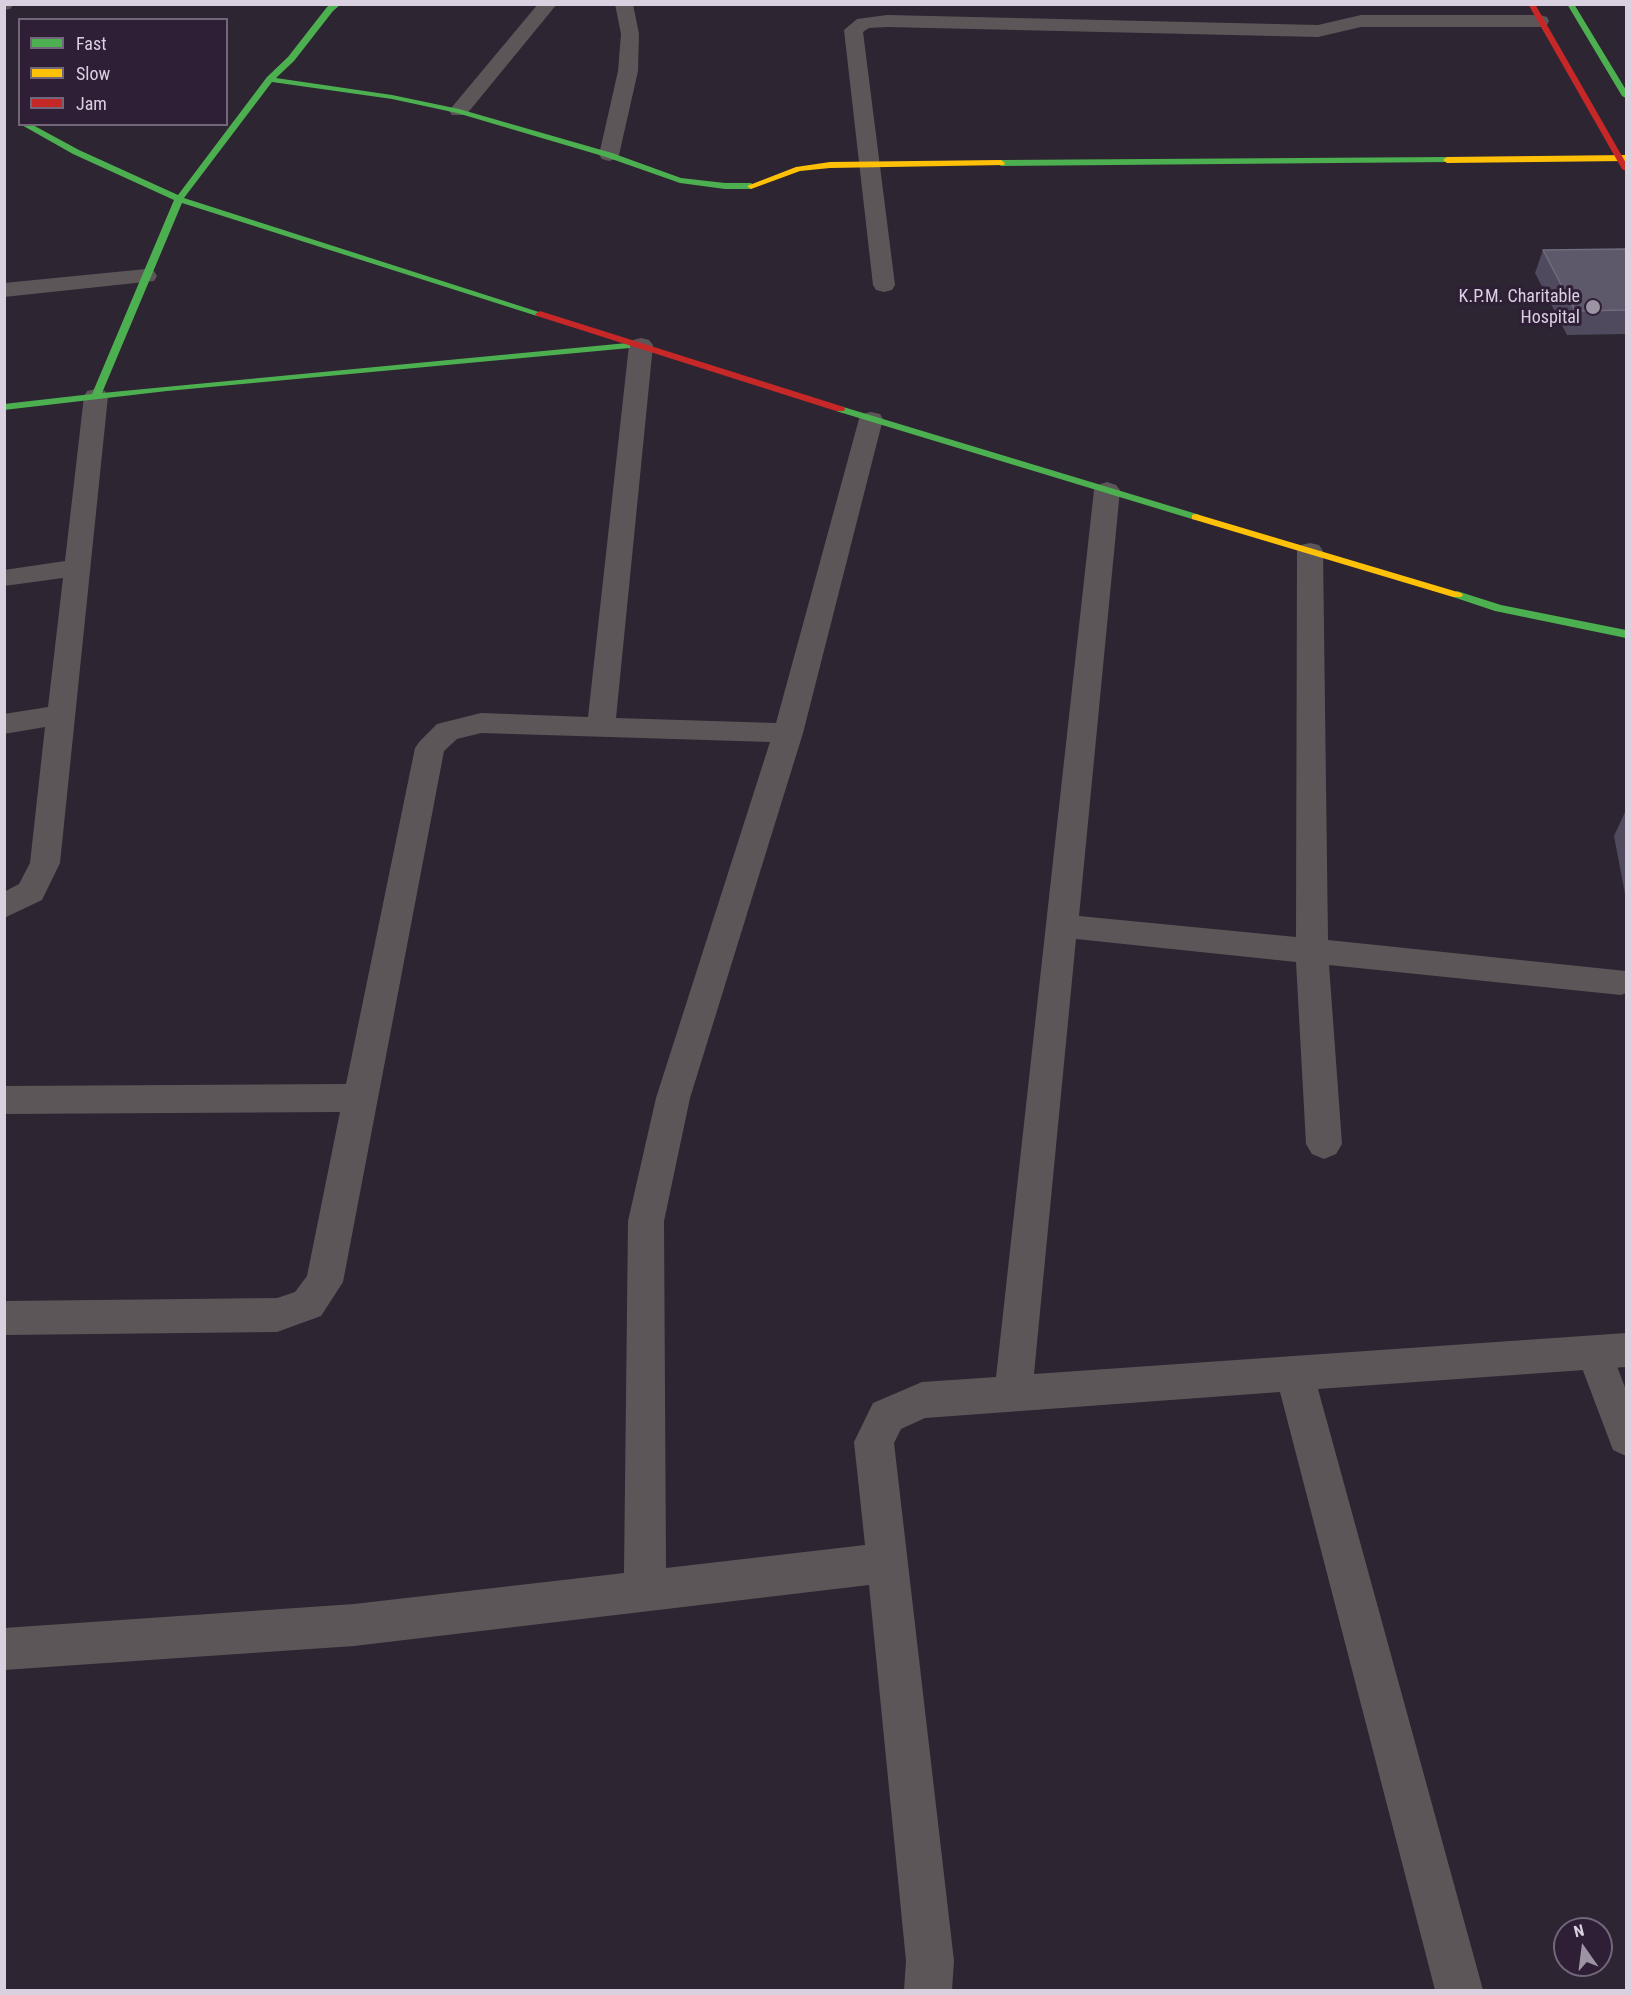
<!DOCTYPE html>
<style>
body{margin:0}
#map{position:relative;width:1631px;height:1995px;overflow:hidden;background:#2d2531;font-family:"Roboto Condensed",sans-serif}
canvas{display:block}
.frame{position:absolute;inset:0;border:6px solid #d9d0e0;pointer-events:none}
.legend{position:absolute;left:18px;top:18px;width:210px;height:108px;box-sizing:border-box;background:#2e1f37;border:2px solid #72667b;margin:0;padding:8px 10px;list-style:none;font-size:18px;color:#d9d0e0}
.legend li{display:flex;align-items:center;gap:12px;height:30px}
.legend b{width:30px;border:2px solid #72667b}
.north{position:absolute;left:1553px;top:1917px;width:60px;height:60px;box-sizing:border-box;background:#2e1f37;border:2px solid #72667b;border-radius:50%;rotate:346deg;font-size:16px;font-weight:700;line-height:24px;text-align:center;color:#d9d0e0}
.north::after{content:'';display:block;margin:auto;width:21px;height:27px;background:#9d94a3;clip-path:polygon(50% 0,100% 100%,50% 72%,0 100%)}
</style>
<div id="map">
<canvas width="1631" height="1995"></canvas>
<div class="frame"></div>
<ul class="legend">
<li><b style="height:8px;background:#4caf50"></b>Fast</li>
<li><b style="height:8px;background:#ffc107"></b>Slow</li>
<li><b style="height:8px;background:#c62828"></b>Jam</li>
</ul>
<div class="north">N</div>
</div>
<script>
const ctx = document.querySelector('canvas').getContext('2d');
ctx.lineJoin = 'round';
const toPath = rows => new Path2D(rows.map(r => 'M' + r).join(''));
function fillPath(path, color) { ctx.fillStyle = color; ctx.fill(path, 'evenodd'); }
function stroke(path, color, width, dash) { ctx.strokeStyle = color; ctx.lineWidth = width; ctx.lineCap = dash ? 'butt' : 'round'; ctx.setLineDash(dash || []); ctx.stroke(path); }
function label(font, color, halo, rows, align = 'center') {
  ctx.font = font + ' "Roboto Condensed",sans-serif'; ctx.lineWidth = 6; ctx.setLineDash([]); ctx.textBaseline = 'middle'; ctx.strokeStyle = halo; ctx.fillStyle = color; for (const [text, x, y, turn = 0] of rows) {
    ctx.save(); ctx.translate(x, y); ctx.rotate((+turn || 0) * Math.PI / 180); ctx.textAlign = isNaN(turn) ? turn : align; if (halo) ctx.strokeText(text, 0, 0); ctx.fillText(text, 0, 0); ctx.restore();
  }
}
fillPath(toPath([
 [1594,1336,1607,1340,1626,1390,1626,1456,1613,1450,1576,1352,1581,1340,1594,1336]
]), '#5d5659');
fillPath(toPath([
 [4,4,14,4,10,9,4,10,4,4],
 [538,4,557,4,466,115,452,115,449,111,452,107,538,4],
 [615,4,633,4,639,34,638,71,619,155,616,159,609,161,602,159,599,155,618,71,621,34,615,4],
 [887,15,1318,25,1361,15,1540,15,1547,17,1549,21,1547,25,1540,27,1361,27,1318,37,887,27,869,28,863,32,895,285,892,290,884,292,876,290,873,285,844,30,857,19,887,15],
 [146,269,154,271,157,276,154,281,4,297,4,283,146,269],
 [641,338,649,340,653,345,616,718,776,723,859,419,862,414,871,412,880,414,883,419,803,733,690,1098,664,1221,666,1568,865,1545,854,1442,873,1403,922,1382,996,1377,1094,490,1098,485,1107,482,1116,485,1120,490,1079,916,1296,937,1297,551,1301,545,1310,543,1319,545,1323,551,1328,940,1626,971,1626,993,1621,995,1329,965,1342,1144,1336,1154,1324,1159,1312,1154,1306,1144,1296,962,1076,939,1034,1374,1626,1333,1626,1367,1318,1389,1483,1990,1435,1990,1280,1392,925,1418,901,1429,894,1443,954,1961,952,1990,904,1990,906,1961,869,1585,354,1646,4,1670,4,1628,354,1604,624,1573,628,1221,656,1098,770,742,481,733,457,739,444,751,343,1282,321,1316,277,1332,4,1335,4,1301,277,1298,295,1292,307,1276,340,1112,4,1114,4,1086,346,1084,415,748,420,741,437,724,481,713,588,717,629,345,633,340,641,338],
 [96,389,105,391,108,396,60,863,42,900,4,918,4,892,19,884,30,863,45,727,4,734,4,714,48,707,63,578,4,586,4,570,65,561,84,396,87,391,96,389]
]), '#5d5659');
fillPath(toPath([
 [332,4,341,4,333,11,294,61,276,78,392,95,459,109,612,153,681,178,725,183,751,183,755,186,751,189,725,189,680,183,606,157,457,113,392,99,272,82,184,198,545,314,537,316,182,203,102,393,627,343,630,344,630,348,167,391,4,410,4,404,92,394,174,200,73,154,20,124,31,124,79,150,178,195,267,77,288,57,327,7,332,4],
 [1567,4,1574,4,1626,90,1626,98,1622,96,1567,4],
 [1447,157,1451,160,1450,162,1001,166,997,163,1001,160,1447,157],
 [840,406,1200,515,1201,517,1196,520,1192,519,836,411,836,407,840,406],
 [1457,591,1501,605,1626,630,1626,638,1495,611,1453,597,1451,595,1457,591]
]), '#4caf50');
fillPath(toPath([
 [1626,155,1626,161,1447,163,1443,160,1447,157,1626,155],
 [1001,160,1005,163,1004,165,830,168,800,171,751,189,747,186,796,167,830,162,1001,160],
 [1196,514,1461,593,1463,595,1461,597,1453,597,1192,519,1192,515,1196,514]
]), '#ffc107');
fillPath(toPath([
 [1528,4,1535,4,1626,163,1626,171,1622,169,1528,4],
 [540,311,844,407,845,409,844,411,836,411,537,316,535,314,540,311]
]), '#c62828');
fillPath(toPath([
 [1626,249,1626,334,1567,335,1535,273,1543,250],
 [1626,810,1626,899,1614,836]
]), '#4f4a5d');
const building = toPath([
 [1626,249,1626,310,1575,311,1543,250,1626,249]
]);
fillPath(building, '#5e586b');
stroke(building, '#716b7d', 1.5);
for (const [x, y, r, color] of [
 [1593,307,8,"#9d94a3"]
]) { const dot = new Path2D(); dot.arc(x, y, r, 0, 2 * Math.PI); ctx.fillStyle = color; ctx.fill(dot); stroke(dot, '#2e1f37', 2); }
label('18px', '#d9d0e0', '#2e1f37', [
 ["K.P.M. Charitable",1580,297],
 ["Hospital",1580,318]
], 'right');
</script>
